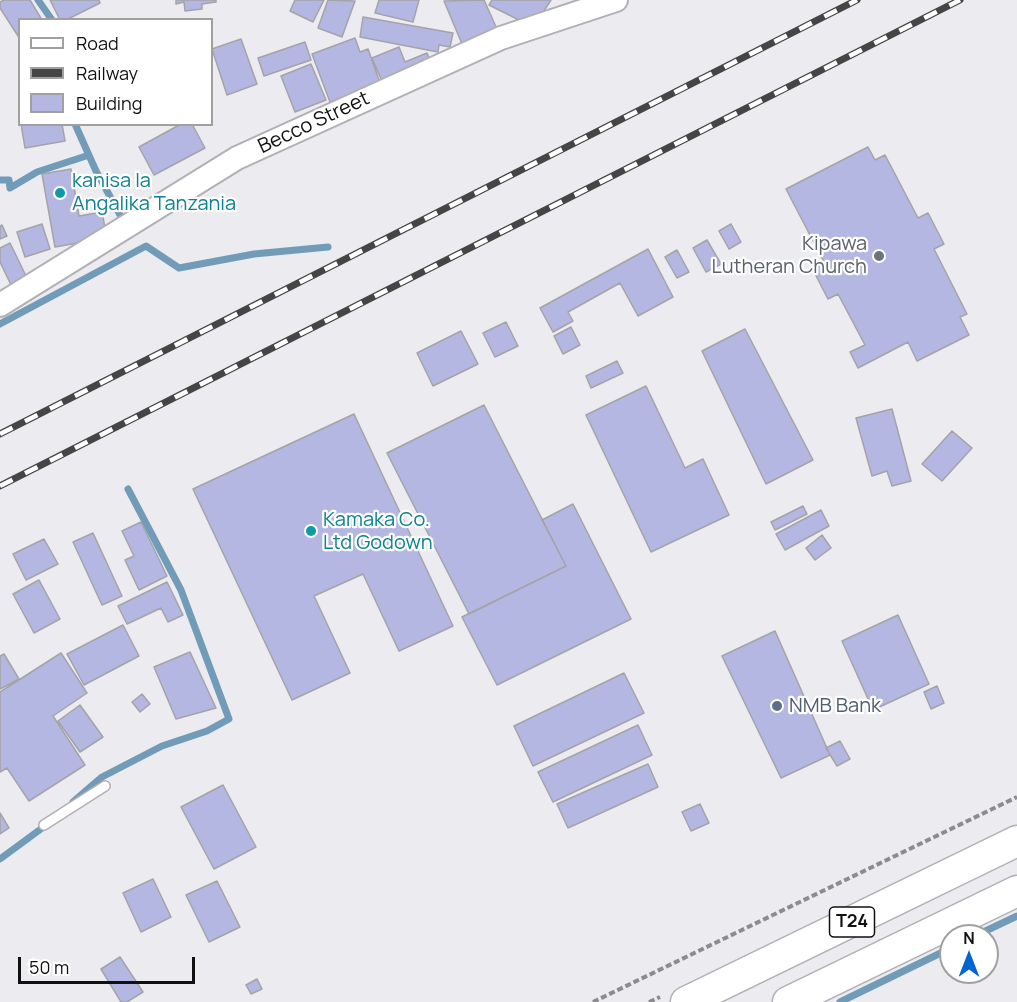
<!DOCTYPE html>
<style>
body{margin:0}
#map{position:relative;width:1017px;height:1002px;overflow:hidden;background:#ebebf0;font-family:Manrope,sans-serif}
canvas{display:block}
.legend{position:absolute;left:18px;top:18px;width:195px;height:108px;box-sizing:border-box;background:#fff;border:2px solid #a0a0a0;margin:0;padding:8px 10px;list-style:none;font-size:18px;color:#111112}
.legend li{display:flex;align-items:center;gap:12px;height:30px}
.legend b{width:30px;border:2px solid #a0a0a0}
.north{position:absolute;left:939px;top:924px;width:60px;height:60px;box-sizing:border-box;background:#fff;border:2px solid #a0a0a0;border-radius:50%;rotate:0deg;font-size:16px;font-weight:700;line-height:24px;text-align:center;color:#111112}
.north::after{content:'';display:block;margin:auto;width:21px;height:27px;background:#0066ce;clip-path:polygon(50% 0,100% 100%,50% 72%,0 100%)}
.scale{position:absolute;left:18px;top:957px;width:177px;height:27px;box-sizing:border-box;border:3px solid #111112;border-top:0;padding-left:8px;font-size:18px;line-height:21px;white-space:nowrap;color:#111112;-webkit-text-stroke:4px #fff;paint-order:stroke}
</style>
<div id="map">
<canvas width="1017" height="1002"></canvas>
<ul class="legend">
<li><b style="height:8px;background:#fff"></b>Road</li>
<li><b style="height:8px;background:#454546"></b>Railway</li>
<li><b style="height:16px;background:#b5b7e3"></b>Building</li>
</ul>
<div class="north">N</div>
<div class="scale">50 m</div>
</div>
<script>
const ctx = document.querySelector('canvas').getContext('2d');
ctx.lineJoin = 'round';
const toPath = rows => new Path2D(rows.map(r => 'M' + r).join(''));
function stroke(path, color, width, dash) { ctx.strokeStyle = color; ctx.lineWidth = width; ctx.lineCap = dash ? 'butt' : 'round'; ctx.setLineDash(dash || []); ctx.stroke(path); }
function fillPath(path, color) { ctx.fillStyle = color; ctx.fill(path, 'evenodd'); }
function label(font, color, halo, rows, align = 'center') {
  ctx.font = font + ' Manrope,sans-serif'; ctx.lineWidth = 4.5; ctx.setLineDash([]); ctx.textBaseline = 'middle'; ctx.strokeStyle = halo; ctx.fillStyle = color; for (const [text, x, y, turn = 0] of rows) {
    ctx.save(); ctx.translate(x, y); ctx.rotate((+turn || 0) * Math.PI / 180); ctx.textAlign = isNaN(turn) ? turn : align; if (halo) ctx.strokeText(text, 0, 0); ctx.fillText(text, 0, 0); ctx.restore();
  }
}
stroke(toPath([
 [38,0,52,20],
 [75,124,96,171,124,222],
 [0,180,9,180,10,188,37,172,89,155],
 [0,324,146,246,179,268,254,254,328,247],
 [73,802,102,777,162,746,207,731,229,719,181,590,128,489],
 [0,859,49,823],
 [975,936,1017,916],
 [840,1002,951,948]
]), '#719bb7', 7);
const building = toPath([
 [4,0,30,0,42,20,20,20,20,39,0,8,0,2,4,0],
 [50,0,99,0,100,3,66,20,60,20,50,0],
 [176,0,216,0,216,2,202,4,202,9,185,11,184,2,176,4,176,0],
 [295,0,324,0,313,22,290,11,295,0],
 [328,0,355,1,342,37,318,28,328,0],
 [379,0,419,0,413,22,375,13,379,0],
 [484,0,497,29,462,44,444,1,484,0],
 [492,0,551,0,538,20,530,16,524,27,515,22,517,19,489,5,492,0],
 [363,17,453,33,450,47,439,45,438,52,360,37,363,17],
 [355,38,360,52,368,49,380,83,330,102,312,54,355,38],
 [241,39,257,84,227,95,212,49,241,39],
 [305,42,311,60,264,76,258,58,305,42],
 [399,47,405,62,427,53,432,65,383,84,372,58,399,47],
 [311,64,326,100,295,112,281,76,311,64],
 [21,124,62,124,65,141,25,148,21,124],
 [181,124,192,124,205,148,154,175,139,147,181,124],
 [868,147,875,160,885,155,918,218,928,213,944,244,934,249,967,314,960,317,969,335,917,361,908,342,858,368,850,352,865,345,838,294,828,299,812,268,824,262,786,189,868,147],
 [71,169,79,216,102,212,107,238,55,247,42,174,71,169],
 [42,224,50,249,25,257,17,232,42,224],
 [731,224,741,242,729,249,719,231,731,224],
 [2,225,7,236,0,239,0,226,2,225],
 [707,240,721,264,706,272,693,248,707,240],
 [10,243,28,280,12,287,0,262,0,248,10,243],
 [648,249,673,297,638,316,620,283,568,312,573,321,553,332,540,308,648,249],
 [677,250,689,272,677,278,665,257,677,250],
 [506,322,518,346,495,357,483,333,506,322],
 [571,327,580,345,563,354,554,336,571,327],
 [745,329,813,460,766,484,702,351,745,329],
 [461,331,478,364,433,386,417,353,461,331],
 [617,361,623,373,591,388,586,376,617,361],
 [646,386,685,468,703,459,729,515,651,552,586,415,646,386],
 [484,405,566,566,469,614,387,453,484,405],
 [892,409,911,481,892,486,887,471,872,476,856,418,892,409],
 [354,414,453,626,399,651,363,574,314,596,350,673,292,700,193,489,354,414],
 [952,431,972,448,942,481,922,464,952,431],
 [573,504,631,619,497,685,462,617,566,566,542,520,573,504],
 [803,506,807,514,775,530,771,522,803,506],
 [821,510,829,526,785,550,776,534,821,510],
 [141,522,167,576,139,590,125,560,134,556,122,531,141,522],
 [93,533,122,596,102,605,73,542,93,533],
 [822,535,831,548,815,560,806,548,822,535],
 [44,539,58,564,26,580,13,554,44,539],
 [39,580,60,619,34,633,13,594,39,580],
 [167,582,183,615,168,622,161,608,127,624,118,606,167,582],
 [898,615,929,684,873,710,842,641,898,615],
 [123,625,139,656,84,685,67,654,123,625],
 [775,631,830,755,781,778,722,656,775,631],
 [190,652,216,708,176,719,154,667,190,652],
 [61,653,87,693,53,716,85,765,29,801,7,768,0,772,0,692,61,653],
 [4,654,19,679,0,689,0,656,4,654],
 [624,673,644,713,533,766,514,726,624,673],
 [937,686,944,703,931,709,924,692,937,686],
 [142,694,150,704,140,712,132,702,142,694],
 [80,705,103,737,80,752,58,721,80,705],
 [638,725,652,755,553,802,538,772,638,725],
 [840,741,850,759,837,766,826,748,840,741],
 [648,764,658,787,568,828,557,804,648,764],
 [223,785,256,847,214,869,181,807,223,785],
 [700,804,709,823,691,831,682,812,700,804],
 [0,813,9,828,0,834,0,813],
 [153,879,171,917,141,932,123,893,153,879],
 [217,881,240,927,209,942,186,895,217,881],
 [120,957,143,992,127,1002,121,1002,101,969,120,957],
 [257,979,262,989,251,994,246,985,257,979]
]);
fillPath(building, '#b5b7e3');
stroke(building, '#a3a3a8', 1.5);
const service = toPath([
 [44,825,105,786]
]);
const tertiary = toPath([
 [0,305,237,158,501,38,616,0]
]);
const trunk = toPath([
 [686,1002,1017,841],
 [788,1002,1017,891]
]);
stroke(service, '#b0b0b5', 12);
stroke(tertiary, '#b0b0b5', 26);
stroke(trunk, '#b0b0b5', 33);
stroke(toPath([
 [593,1002,1017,797],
 [649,1002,660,997]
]), '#8c8c8f', 4, [6, 3]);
stroke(service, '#fff', 9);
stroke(tertiary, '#fff', 22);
stroke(trunk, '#fff', 30);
const rail = toPath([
 [0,434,857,0],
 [0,486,960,0]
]);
stroke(rail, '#454546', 7);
stroke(rail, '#fff', 4.5, [14]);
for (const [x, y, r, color] of [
 [60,193,6,"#0f9aa8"],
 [879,256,6,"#6b7280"],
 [311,531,6,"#0f9aa8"],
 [777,706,6,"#5c6f8a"]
]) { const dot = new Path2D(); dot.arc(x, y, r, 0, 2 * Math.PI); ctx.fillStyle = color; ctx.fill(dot); stroke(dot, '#fff', 2); }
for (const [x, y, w] of [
 [852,922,45]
]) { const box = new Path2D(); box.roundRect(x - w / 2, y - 15, w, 30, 4.5); ctx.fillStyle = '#fff'; ctx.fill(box); stroke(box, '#111112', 1.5); }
label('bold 18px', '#111112', null, [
 ["T24",852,922]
]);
label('20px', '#111112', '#fff', [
 ["Becco Street",314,123,-25]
]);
label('20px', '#0d838f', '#fff', [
 ["kanisa la",72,181],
 ["Angalika Tanzania",72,204],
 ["Kamaka Co.",323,520],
 ["Ltd Godown",323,543]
], 'left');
label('20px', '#5b616d', '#fff', [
 ["Kipawa",867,244],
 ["Lutheran Church",867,267]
], 'right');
label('20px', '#4e5e75', '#fff', [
 ["NMB Bank",789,706]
], 'left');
</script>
